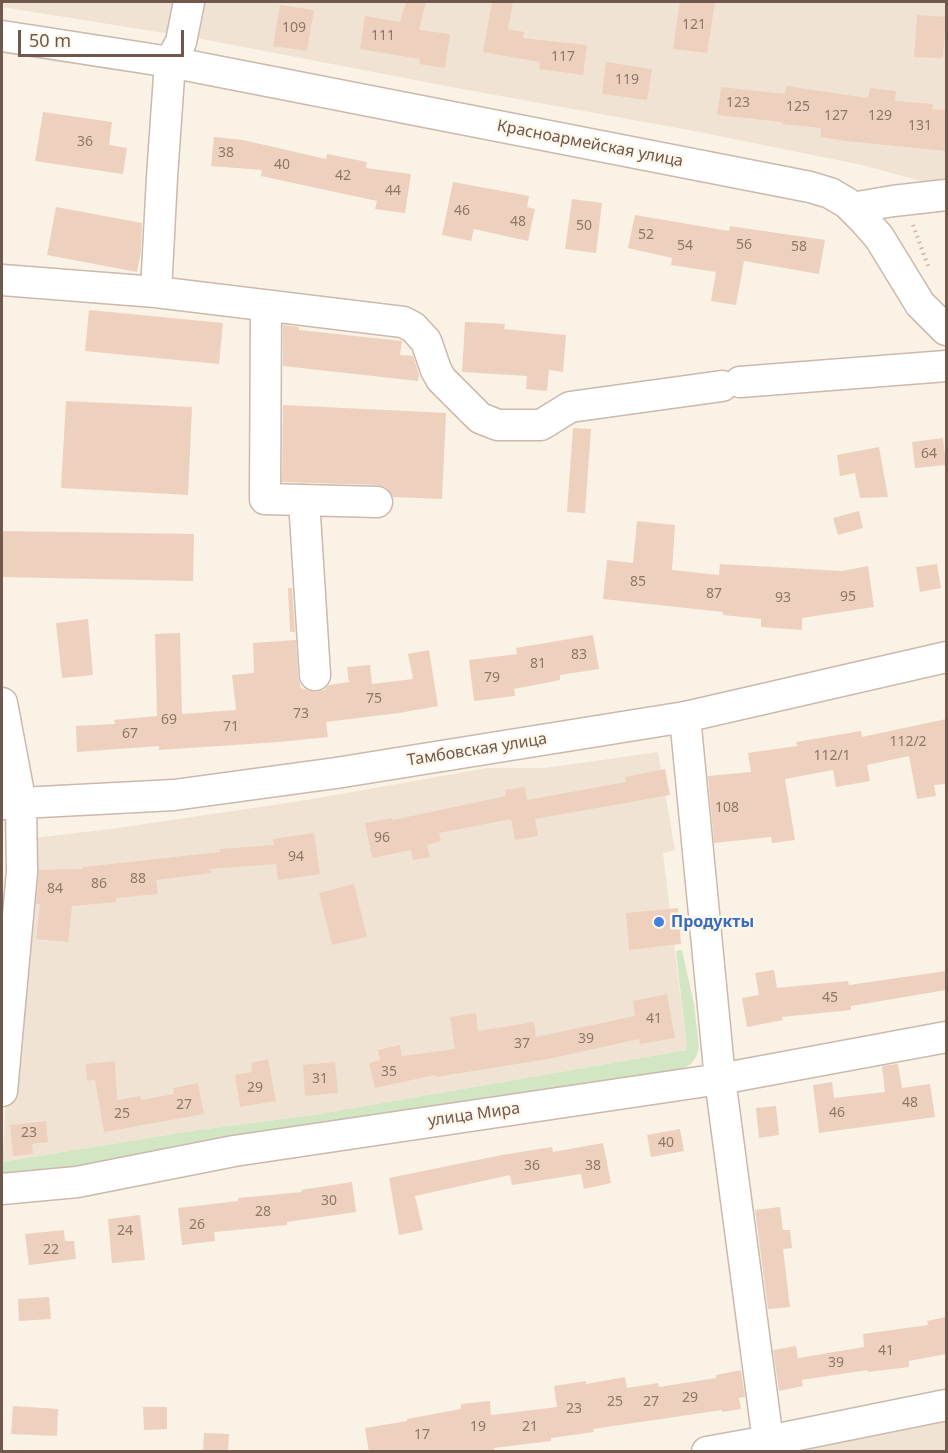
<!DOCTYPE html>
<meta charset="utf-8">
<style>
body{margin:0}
#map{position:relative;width:948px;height:1453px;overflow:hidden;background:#faf2e4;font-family:"Noto Sans",sans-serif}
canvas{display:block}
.frame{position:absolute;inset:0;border:3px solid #70594c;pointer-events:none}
.scale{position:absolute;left:18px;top:30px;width:166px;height:27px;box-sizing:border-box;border:3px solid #70594c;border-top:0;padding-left:8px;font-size:18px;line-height:21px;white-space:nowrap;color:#70594c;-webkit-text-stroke:4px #fdf6ea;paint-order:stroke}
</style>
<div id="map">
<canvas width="948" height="1453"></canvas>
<div class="frame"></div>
<div class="scale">50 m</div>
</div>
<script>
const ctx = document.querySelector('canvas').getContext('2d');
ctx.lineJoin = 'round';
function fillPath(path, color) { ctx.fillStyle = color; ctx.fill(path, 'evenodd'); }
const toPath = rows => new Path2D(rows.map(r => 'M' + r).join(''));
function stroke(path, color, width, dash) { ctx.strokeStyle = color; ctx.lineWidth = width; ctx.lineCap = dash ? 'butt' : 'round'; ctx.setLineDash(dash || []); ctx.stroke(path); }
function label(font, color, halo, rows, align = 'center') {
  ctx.font = font + ' "Noto Sans",sans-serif'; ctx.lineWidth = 5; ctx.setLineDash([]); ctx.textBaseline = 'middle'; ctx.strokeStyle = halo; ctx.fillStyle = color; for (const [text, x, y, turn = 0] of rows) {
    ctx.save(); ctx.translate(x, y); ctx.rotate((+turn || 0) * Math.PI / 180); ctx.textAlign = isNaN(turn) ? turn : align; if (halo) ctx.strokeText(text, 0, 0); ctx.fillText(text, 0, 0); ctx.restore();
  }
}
fillPath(toPath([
 [2,2,946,2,946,186,939,186,862,165,689,130,462,89,202,39,2,7],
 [658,752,675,850,663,853,687,1050,313,1115,198,1130,2,1162,9,1058,33,838,111,829,307,800,487,768,545,768],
 [946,1411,946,1451,733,1451]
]), '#f1e3d3');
fillPath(toPath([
 [682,950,694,1004,699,1047,696,1057,691,1064,673,1075,254,1147,2,1176,2,1162,198,1130,313,1115,687,1050,676,951]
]), '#d2e6c4');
fillPath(toPath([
 [406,2,426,2,419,30,450,34,445,68,419,64,420,59,360,49,365,16,400,22],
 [492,2,513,2,508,29,524,32,523,38,587,45,583,75,539,69,540,62,483,52],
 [680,2,715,2,707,53,673,49],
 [280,5,314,10,307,51,273,46],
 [917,15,946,17,943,58,914,57],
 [606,62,652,69,647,100,602,94],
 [786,86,868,98,870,88,896,91,895,101,933,104,932,109,946,110,946,151,846,141,820,137,821,128,782,124,782,122,717,115,721,87,785,94],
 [43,112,112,122,109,145,127,148,123,174,35,161],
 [214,137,243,140,326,159,327,154,367,162,366,168,411,174,405,213,375,209,377,201,261,176,262,170,211,166],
 [453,182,529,196,527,207,535,209,528,241,474,229,471,241,442,235],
 [572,199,602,203,596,253,565,249],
 [56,207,142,223,141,251,137,272,47,255],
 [635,215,729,231,730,226,825,240,819,274,744,261,736,305,711,301,716,272,671,265,672,258,628,248],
 [89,310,223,323,219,364,85,351],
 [465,322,505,324,504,329,566,335,563,372,549,370,547,391,526,389,527,376,462,372],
 [283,325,299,327,299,330,402,341,400,355,413,356,419,374,418,381,283,366],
 [66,401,192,407,188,495,61,488],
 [283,405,446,413,442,499,393,497,386,488,377,485,282,482],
 [573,428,591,429,585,513,567,512],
 [943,438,946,465,915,468,912,442],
 [879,447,888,497,860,498,855,473,840,476,837,455],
 [859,511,863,528,838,535,833,518],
 [637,521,675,525,672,570,719,575,720,564,842,571,868,566,874,607,802,618,802,630,761,627,761,619,723,615,723,612,603,599,607,560,633,563],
 [2,531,194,534,193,581,2,577],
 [937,564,941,588,920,592,916,567],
 [288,588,292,588,295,632,290,632],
 [88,619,93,675,62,678,56,623],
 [180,633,182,714,236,710,232,675,254,673,253,643,296,640,298,676,301,688,315,692,324,690,329,685,349,682,347,667,370,665,372,684,413,679,408,654,429,650,438,706,399,713,326,722,328,737,279,742,159,750,159,746,77,752,76,726,115,724,114,720,157,716,155,634],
 [593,635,599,669,560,675,560,680,514,689,515,696,474,701,469,660,517,654,516,648],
 [946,719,946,784,934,785,936,796,917,799,909,756,867,765,870,781,836,787,833,770,785,779,795,840,772,843,771,837,714,843,708,776,751,772,748,753,797,746,796,742,861,731,862,737],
 [665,769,670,795,535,819,538,836,515,840,511,819,439,833,441,841,427,845,430,857,413,860,411,850,372,858,365,823,392,818,393,820,506,796,505,790,525,787,527,800,626,782,625,777],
 [314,833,320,874,278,880,276,864,210,869,211,873,156,880,158,894,116,898,116,902,72,906,68,942,36,939,40,904,36,904,39,870,83,869,83,867,220,852,220,849,274,845,273,839],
 [354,884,367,937,332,945,319,893],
 [678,908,681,944,629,950,626,913],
 [774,970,777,988,848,981,849,985,946,971,946,990,851,1006,851,1010,782,1017,783,1020,747,1027,742,998,759,995,755,973],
 [667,994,675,1038,640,1044,639,1039,548,1059,436,1077,435,1075,375,1088,369,1063,380,1060,378,1050,400,1045,402,1056,455,1049,450,1017,476,1013,478,1031,534,1022,536,1037,635,1016,633,1001],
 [268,1059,276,1101,240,1107,235,1075,252,1072,251,1063],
 [115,1061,117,1100,140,1096,141,1100,174,1094,173,1088,198,1083,204,1114,104,1132,95,1080,87,1081,86,1064],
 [335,1062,338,1093,305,1096,303,1065],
 [898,1064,902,1088,930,1084,935,1117,819,1133,813,1085,832,1082,834,1098,885,1092,882,1066],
 [776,1106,779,1135,759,1138,756,1108],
 [46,1121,48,1142,32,1144,33,1154,13,1156,10,1125],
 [680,1129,684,1151,651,1157,647,1135],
 [603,1143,611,1183,584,1189,581,1174,512,1185,510,1175,415,1196,423,1230,399,1235,389,1178,502,1155,552,1147,553,1152],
 [352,1182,356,1212,287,1222,287,1225,214,1232,215,1241,182,1245,178,1208,238,1201,238,1198,302,1192,301,1190],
 [780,1207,783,1230,790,1230,792,1248,783,1249,790,1307,768,1309,755,1210],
 [140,1215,145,1260,112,1263,108,1219],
 [64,1230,65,1241,74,1241,76,1259,29,1265,25,1234],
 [49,1297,51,1319,19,1321,18,1299],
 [946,1317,946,1354,909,1361,909,1367,868,1372,867,1370,802,1380,803,1386,779,1391,773,1350,796,1346,798,1358,864,1347,863,1334,928,1325,927,1321],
 [741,1370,745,1397,739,1398,741,1409,722,1412,722,1410,593,1429,594,1432,551,1438,551,1441,494,1448,495,1452,369,1452,365,1428,407,1421,407,1419,461,1409,461,1404,490,1401,491,1415,557,1407,554,1386,586,1381,586,1384,625,1377,627,1388,658,1383,659,1387,716,1378,716,1375],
 [13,1406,58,1409,57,1436,11,1434],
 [143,1407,167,1407,167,1429,144,1430],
 [204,1433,229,1434,228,1452,203,1452]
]), '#edd1be');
const minor = toPath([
 [2,36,170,62,810,187,830,193,847,203,863,219,879,237,920,304,946,330],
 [852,208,893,201,946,195],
 [2,280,156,292,403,322,413,327,426,341,436,370,441,379,480,418,498,425,541,425,570,407,722,386],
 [156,292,162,177,170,62,181,42,189,2],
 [266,306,265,499,377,502],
 [740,382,946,366],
 [304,500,315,675],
 [2,703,21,804,22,872,2,1091],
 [685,717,720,1079,768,1441],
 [2,804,174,795,336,773,685,717,946,657],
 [2,1189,77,1182,234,1151,720,1079,946,1037],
 [707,1452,768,1441,946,1405]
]);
stroke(minor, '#cab9ac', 33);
stroke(toPath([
 [913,225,928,266]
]), '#d2b4a2', 4, [1.5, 4.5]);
stroke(minor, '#fff', 30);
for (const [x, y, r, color] of [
 [659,922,6,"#3f7fe0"]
]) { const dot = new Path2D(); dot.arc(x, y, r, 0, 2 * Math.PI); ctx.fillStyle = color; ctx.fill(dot); stroke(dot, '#fdf6ea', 2); }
label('14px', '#8f7768', null, [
 ["121",694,25],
 ["109",294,28],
 ["111",383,36],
 ["117",563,57],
 ["119",627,80],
 ["123",738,103],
 ["125",798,107],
 ["127",836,116],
 ["129",880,116],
 ["131",920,126],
 ["36",85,142],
 ["38",226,153],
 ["40",282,165],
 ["42",343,176],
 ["44",393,191],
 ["46",462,211],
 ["48",518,222],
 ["50",584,226],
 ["52",646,235],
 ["56",744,245],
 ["54",685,246],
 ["58",799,247],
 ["64",929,454],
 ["85",638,582],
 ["87",714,594],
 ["95",848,597],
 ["93",783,598],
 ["83",579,655],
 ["81",538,664],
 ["79",492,678],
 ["75",374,699],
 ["73",301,714],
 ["69",169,720],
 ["71",231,727],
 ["67",130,734],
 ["112/2",908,742],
 ["112/1",832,756],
 ["108",727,808],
 ["96",382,838],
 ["94",296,857],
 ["88",138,879],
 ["86",99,884],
 ["84",55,889],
 ["45",830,998],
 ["41",654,1019],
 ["39",586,1039],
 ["37",522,1044],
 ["35",389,1072],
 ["31",320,1079],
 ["29",255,1088],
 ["48",910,1103],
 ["27",184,1105],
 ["46",837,1113],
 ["25",122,1114],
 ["23",29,1133],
 ["40",666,1143],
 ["36",532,1166],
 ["38",593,1166],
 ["30",329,1201],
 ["28",263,1212],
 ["26",197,1225],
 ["24",125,1231],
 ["22",51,1250],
 ["41",886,1351],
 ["39",836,1363],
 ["29",690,1398],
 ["25",615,1402],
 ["27",651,1402],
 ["23",574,1409],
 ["19",478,1427],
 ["21",530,1427],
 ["17",422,1435]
]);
label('16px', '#70594c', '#fdf6ea', [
 ["Красноармейская улица",590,144,11],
 ["Тамбовская улица",477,750,-9],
 ["улица Мира",474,1115,-8]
]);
label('bold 16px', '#366cbe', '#fdf6ea', [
 ["Продукты",671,922]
], 'left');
</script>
